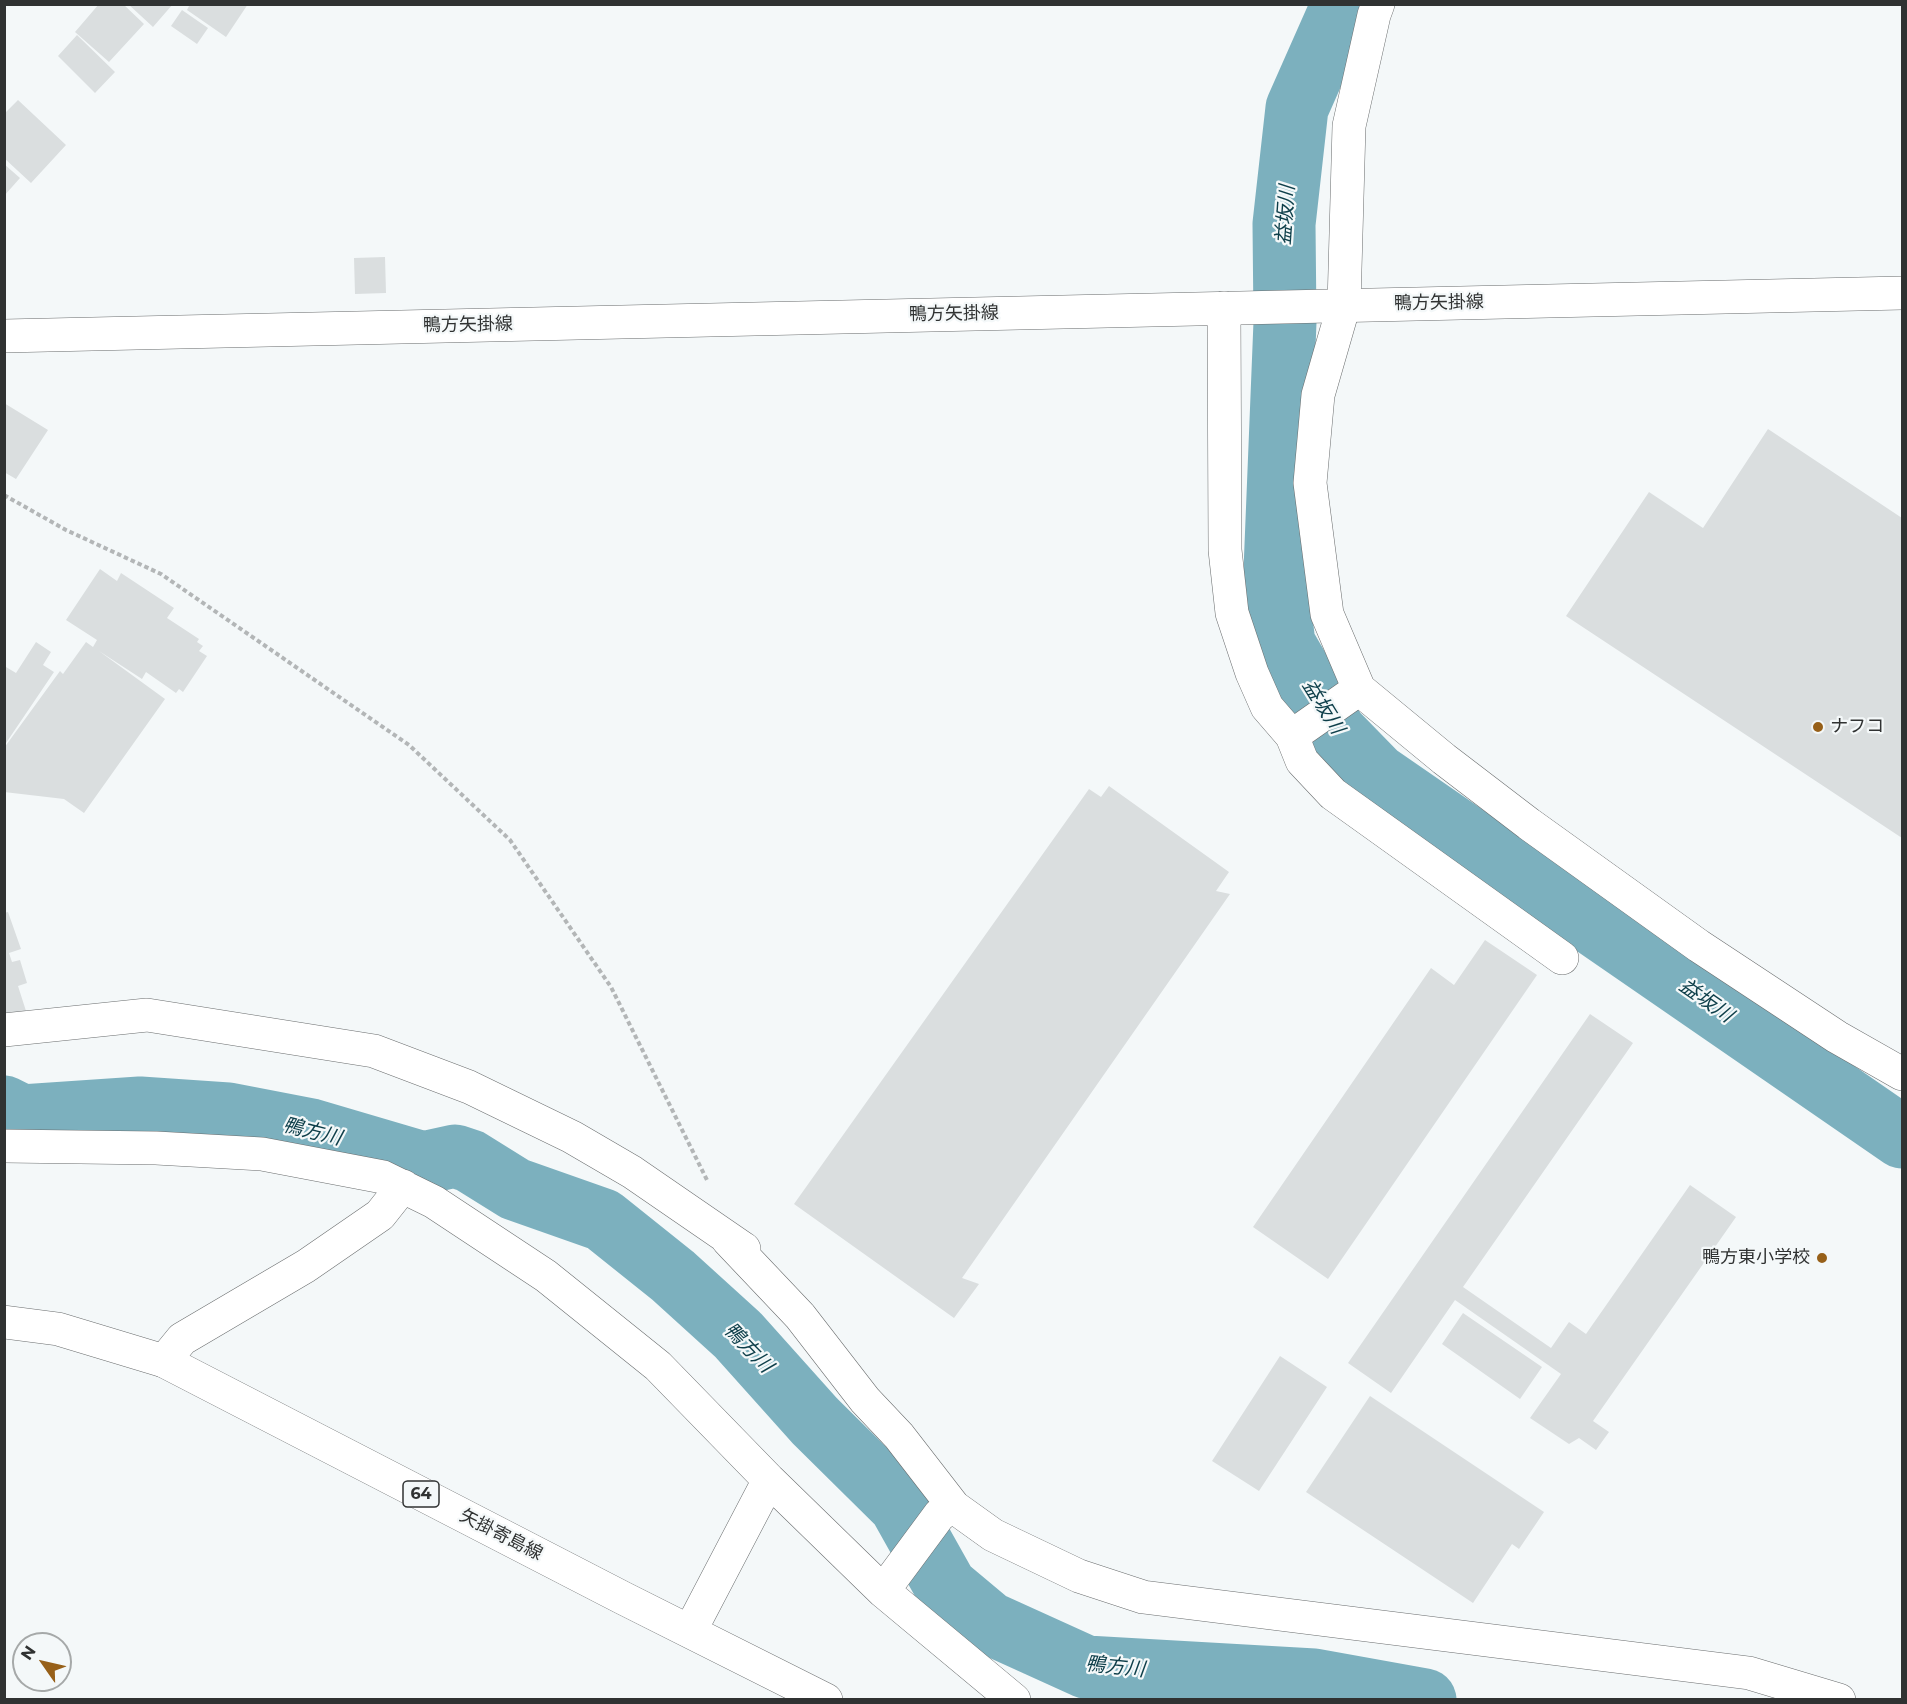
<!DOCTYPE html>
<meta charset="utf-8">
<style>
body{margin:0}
#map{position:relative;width:1907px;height:1704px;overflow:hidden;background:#f4f8f9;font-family:Montserrat,sans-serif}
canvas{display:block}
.frame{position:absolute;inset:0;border:6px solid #303232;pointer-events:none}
.north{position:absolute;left:12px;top:1632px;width:60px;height:60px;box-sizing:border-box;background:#f4f8f9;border:2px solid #a6a9a9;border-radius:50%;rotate:304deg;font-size:16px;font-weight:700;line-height:24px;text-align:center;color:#303232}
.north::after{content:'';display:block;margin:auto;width:21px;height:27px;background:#976019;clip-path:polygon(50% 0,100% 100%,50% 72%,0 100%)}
</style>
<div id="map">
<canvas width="1907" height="1704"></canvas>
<div class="frame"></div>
<div class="north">N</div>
</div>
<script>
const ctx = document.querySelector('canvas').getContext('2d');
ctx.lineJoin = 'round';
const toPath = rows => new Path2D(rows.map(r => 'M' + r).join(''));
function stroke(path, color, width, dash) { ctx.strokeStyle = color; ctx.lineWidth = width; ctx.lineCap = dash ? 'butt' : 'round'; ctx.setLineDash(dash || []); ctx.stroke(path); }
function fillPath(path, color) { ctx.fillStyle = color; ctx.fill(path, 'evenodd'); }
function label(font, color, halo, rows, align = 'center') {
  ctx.font = font + ' Montserrat,"Noto Sans JP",sans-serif'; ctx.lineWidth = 4.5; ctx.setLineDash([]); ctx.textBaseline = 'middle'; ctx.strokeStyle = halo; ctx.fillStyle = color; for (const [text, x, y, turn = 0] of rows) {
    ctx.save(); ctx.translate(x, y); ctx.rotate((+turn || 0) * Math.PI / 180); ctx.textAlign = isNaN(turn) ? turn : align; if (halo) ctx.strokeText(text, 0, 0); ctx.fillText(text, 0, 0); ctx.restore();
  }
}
stroke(toPath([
 [1343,4,1297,108,1284,224,1285,322,1275,570,1284,644,1335,732,1377,775,1902,1137],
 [4,1107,22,1116,140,1108,228,1114,311,1130,423,1163,455,1156,470,1161,515,1189,603,1220,673,1276,738,1335,815,1421,900,1505,946,1587,989,1623,1086,1667,1314,1680,1425,1700]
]), '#7cb0be', 63);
fillPath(toPath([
 [99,4,123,4,144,24,109,62,75,32],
 [128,4,173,4,153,27],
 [190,4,248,4,226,37,187,10],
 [182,10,208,28,197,44,171,26],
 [77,35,115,72,95,93,58,56],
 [18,100,66,145,31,183,4,158,4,114],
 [4,164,20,178,4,196],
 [385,257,386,293,355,294,354,258],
 [4,403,48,430,16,479,4,472],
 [1768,429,1902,518,1902,838,1566,616,1649,492,1703,528],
 [100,569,117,581,121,573,174,608,167,618,199,639,197,642,203,646,199,651,207,656,183,692,179,689,176,693,146,672,142,679,99,651,165,699,84,813,64,799,4,792,4,748,60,671,63,674,86,642,93,647,97,640,66,620],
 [36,642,51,652,43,665,54,672,4,746,4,670,6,667,16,673],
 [1109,786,1229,872,1216,891,1230,894,962,1278,979,1284,954,1318,794,1204,1089,789,1101,797],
 [8,912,21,949,9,953,12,962,20,960,27,983,18,986,26,1011,4,1018,4,913],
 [1485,940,1537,975,1328,1279,1253,1227,1431,968,1454,985],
 [1590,1014,1633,1043,1463,1287,1551,1348,1569,1322,1586,1334,1690,1185,1736,1217,1593,1421,1609,1432,1596,1450,1579,1438,1569,1444,1530,1418,1561,1374,1455,1300,1391,1393,1348,1363],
 [1463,1313,1542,1367,1520,1399,1442,1344],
 [1280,1356,1327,1387,1259,1491,1212,1461],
 [1370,1396,1544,1512,1519,1549,1512,1544,1473,1603,1306,1492]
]), '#dadedf');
const minor = toPath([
 [1378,4,1374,15,1349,126,1344,305,1318,395,1310,483,1327,614,1359,689,1444,759,1529,824,1699,946,1837,1037,1902,1074],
 [1224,308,1225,550,1232,613,1252,673,1267,707,1292,736,1302,761,1333,794,1562,958],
 [1292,736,1359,689],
 [4,1030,147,1015,374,1051,469,1087,572,1137,632,1172,744,1249],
 [4,1146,156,1148,262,1154,383,1177,434,1202,546,1276,658,1366,769,1480,883,1591,1014,1700],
 [744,1249,728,1240,800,1316,865,1400,899,1436,954,1507,993,1535,1079,1576,1143,1597,1749,1673,1839,1700],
 [164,1361,182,1339,306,1266,380,1215,403,1186],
 [883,1591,940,1514,954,1507],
 [690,1631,769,1480]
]);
const major = toPath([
 [4,336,1902,293],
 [4,1322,58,1329,164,1361,623,1598,826,1700]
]);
stroke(minor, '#6a6d6e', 34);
stroke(major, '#6a6d6e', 34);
stroke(toPath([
 [4,495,66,530,161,574,409,745,510,840,611,987,707,1180]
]), '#b3b6b7', 4, [4.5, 3]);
stroke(minor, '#fff', 33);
stroke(major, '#fff', 33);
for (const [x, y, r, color] of [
 [1818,727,6,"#976019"],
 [1822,1258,6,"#976019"]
]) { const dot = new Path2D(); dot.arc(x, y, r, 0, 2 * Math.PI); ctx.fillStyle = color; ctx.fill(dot); stroke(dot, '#f4f8f9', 2); }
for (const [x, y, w] of [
 [421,1494,36]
]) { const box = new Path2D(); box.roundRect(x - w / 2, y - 13, w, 26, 4.5); ctx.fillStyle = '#f4f8f9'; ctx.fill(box); stroke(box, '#303232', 1.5); }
label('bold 16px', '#303232', null, [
 ["64",421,1494]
]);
label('18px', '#303232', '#f4f8f9', [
 ["鴨方矢掛線",1439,303,-1],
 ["鴨方矢掛線",954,314,-1],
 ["鴨方矢掛線",468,325,-1],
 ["矢掛寄島線",501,1535,27]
]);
label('18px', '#303232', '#f4f8f9', [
 ["ナフコ",1830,727],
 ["鴨方東小学校",1810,1258,"right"]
], 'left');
label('italic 20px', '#0d3e49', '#f4f8f9', [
 ["益坂川",1286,215,-86],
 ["益坂川",1323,707,58],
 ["益坂川",1706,1001,35],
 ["鴨方川",312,1132,14],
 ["鴨方川",748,1348,46],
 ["鴨方川",1115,1667,6]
]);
</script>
